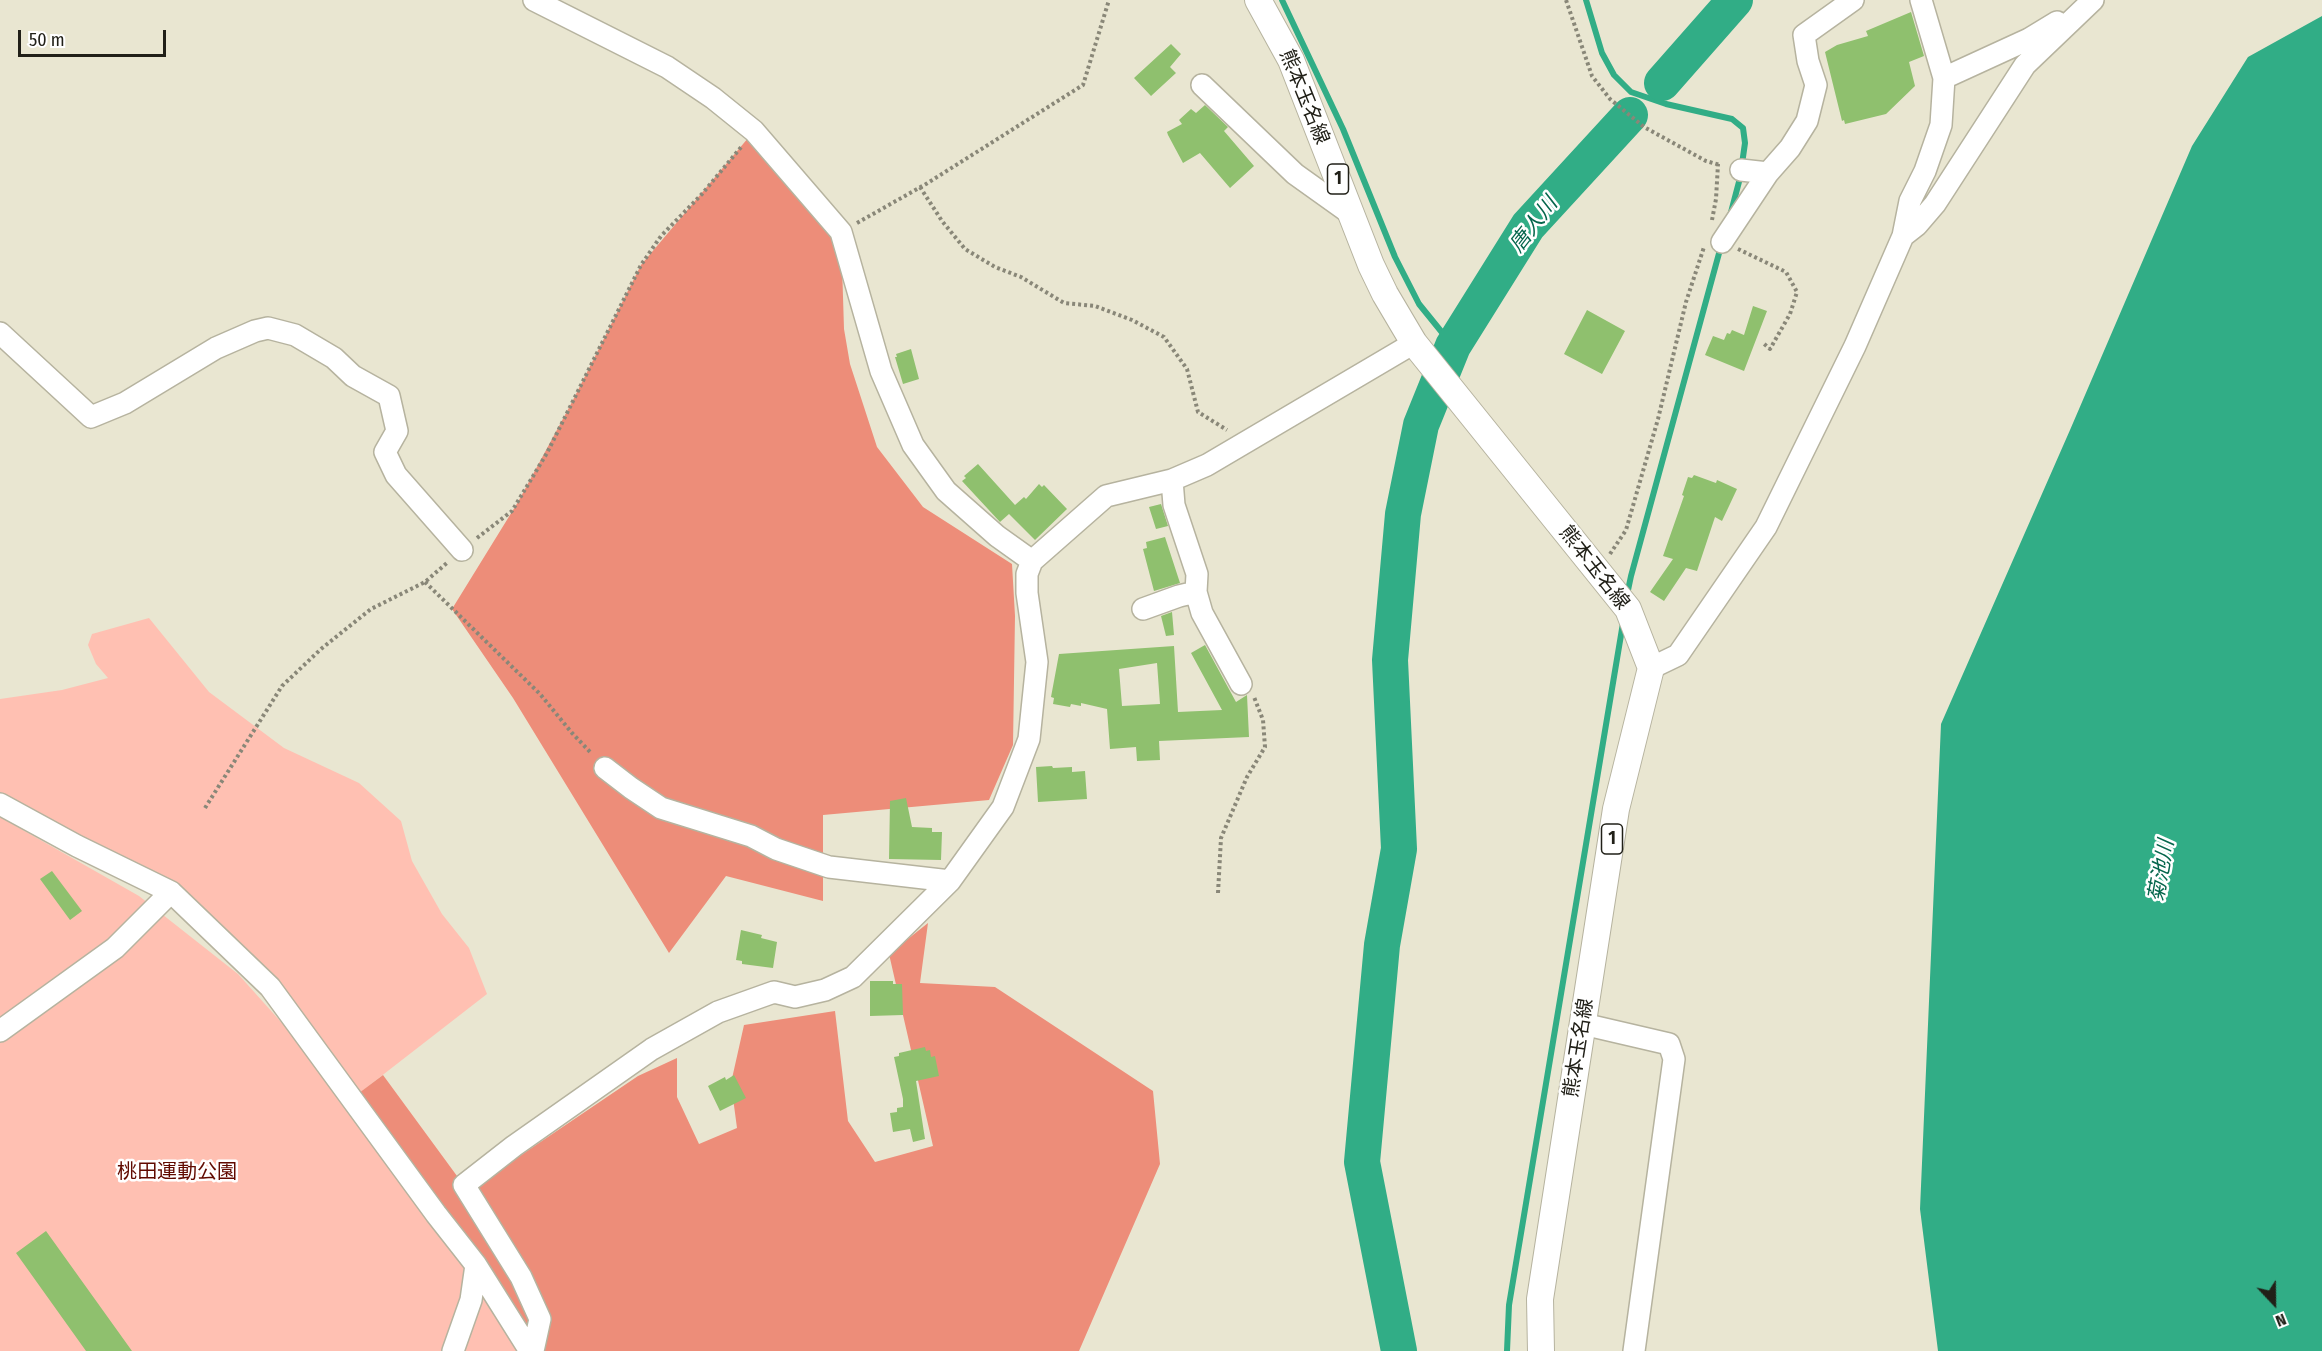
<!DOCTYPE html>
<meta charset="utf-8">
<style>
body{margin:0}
#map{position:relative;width:2322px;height:1351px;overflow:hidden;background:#e9e6d1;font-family:"Fira Sans Condensed",sans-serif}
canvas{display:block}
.north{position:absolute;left:2244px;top:1273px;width:60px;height:60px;-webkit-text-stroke:4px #fff;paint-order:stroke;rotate:158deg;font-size:16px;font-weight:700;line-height:24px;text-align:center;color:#212018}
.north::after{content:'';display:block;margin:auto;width:21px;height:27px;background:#212018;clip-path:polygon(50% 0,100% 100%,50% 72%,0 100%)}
.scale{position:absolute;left:18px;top:30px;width:148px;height:27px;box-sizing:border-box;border:3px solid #212018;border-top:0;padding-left:8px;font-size:18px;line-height:21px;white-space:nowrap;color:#212018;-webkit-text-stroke:4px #fff;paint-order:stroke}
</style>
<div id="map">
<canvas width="2322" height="1351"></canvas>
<div class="north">N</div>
<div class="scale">50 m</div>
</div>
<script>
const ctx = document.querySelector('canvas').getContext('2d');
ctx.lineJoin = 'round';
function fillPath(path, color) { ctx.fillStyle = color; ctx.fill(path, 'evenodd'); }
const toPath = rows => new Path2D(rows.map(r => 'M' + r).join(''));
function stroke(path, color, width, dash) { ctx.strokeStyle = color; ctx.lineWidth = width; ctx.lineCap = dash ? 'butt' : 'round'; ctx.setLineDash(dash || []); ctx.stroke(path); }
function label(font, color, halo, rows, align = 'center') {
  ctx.font = font + ' "Fira Sans Condensed","Noto Sans JP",sans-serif'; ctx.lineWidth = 5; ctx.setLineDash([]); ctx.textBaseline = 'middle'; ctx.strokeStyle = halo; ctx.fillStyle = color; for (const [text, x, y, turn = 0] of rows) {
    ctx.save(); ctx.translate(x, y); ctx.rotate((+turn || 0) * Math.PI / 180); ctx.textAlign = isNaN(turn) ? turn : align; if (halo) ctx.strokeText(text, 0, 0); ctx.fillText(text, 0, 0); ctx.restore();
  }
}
fillPath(toPath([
 [149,618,209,692,284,748,359,783,401,821,412,861,442,914,469,948,487,994,353,1098,203,922,0,804,0,699,62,690,108,678,96,664,88,645,92,634],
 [0,817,139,896,238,974,463,1225,530,1351,0,1351]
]), '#ffc0b2');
fillPath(toPath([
 [754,131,841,232,844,329,850,364,877,447,923,507,1012,564,1015,616,1013,745,989,800,823,815,823,901,726,876,669,953,513,698,452,609,518,502,572,402,641,265],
 [928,923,920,983,995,987,1153,1091,1160,1164,1079,1351,527,1351,351,1099,383,1075,468,1191,638,1076,677,1058,677,1097,699,1144,737,1128,731,1083,744,1025,835,1011,848,1121,875,1162,933,1146,889,954]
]), '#ed8d79');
fillPath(toPath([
 [2322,16,2322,1351,1938,1351,1920,1209,1941,724,2070,430,2192,146,2248,57]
]), '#31ad86');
stroke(toPath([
 [1282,0,1343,129,1395,257,1419,304,1453,346],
 [1586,0,1602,53,1614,75,1631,92,1666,104,1732,119,1743,128,1745,143,1740,178,1730,216],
 [1627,595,1631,576,1721,246],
 [1507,1351,1509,1305,1623,623]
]), '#31ad86', 6);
stroke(toPath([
 [1662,83,1735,0],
 [1399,1351,1362,1162,1382,945,1399,849,1390,660,1403,514,1421,425,1453,346,1528,226,1630,115]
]), '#31ad86', 36);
fillPath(toPath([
 [1911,12,1924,56,1909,62,1915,86,1886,114,1845,124,1844,120,1842,121,1825,52,1837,45,1868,36,1866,31],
 [1171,44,1181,54,1170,67,1176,73,1151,96,1134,78],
 [1205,105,1228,127,1224,131,1254,166,1230,188,1200,153,1183,163,1168,135,1167,132,1182,124,1179,120,1191,109,1196,113],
 [1753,306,1767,311,1744,371,1705,355,1713,336,1724,340,1727,333,1730,334,1732,330,1744,335],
 [1587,310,1625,331,1602,374,1564,354],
 [911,349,919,379,903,384,895,357,897,357,896,354],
 [978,464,1015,505,1024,497,1026,499,1039,484,1042,487,1044,485,1067,509,1035,540,1009,514,1000,522,962,481,966,478,964,476],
 [1694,475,1716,483,1717,480,1737,489,1722,521,1715,517,1697,571,1686,568,1664,601,1650,592,1673,559,1663,556,1684,496,1682,495,1688,477,1692,478],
 [1161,504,1168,526,1156,529,1149,507],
 [1165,537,1180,583,1154,591,1143,549,1147,548,1146,542],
 [1172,612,1174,635,1166,636,1161,616],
 [1205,645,1236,702,1247,695,1249,737,1159,741,1160,760,1137,761,1136,747,1110,749,1107,709,1081,703,1081,706,1071,704,1070,707,1053,704,1054,698,1051,697,1059,654,1174,646,1178,712,1222,710,1191,653],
 [1157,663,1160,704,1122,706,1119,669],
 [1052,766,1053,768,1072,767,1072,772,1085,771,1087,799,1038,802,1036,767],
 [906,798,912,827,932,828,932,832,942,832,941,860,889,859,890,801],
 [52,871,82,911,70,920,40,879],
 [741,930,762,935,761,938,777,942,773,968,742,964,742,961,736,960],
 [870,981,893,981,893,984,902,984,903,1015,870,1016],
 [925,1047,926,1051,930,1050,931,1057,935,1056,939,1076,916,1081,925,1139,913,1142,910,1129,893,1132,890,1113,897,1112,897,1108,903,1107,903,1099,894,1057,899,1056,899,1053],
 [734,1075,746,1098,720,1111,708,1086,725,1077,726,1080],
 [46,1231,132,1351,86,1351,16,1253]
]), '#8fc06e');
const minor = toPath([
 [534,0,667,67,713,98,754,131,841,232,881,371,913,445,946,491,997,536,1032,561],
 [1944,78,2029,39,2057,22],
 [1202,85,1295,174,1351,214],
 [1741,170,1768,173],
 [1903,236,1917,225,1935,204,2025,65,2093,0],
 [1722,242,1768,173,1790,148,1807,121,1816,85,1808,61,1804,35,1853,0],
 [0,333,91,417,125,403,216,348,255,331,268,328,295,335,334,358,353,376,389,396,397,431,385,452,396,475,462,550],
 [1172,480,1174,505,1197,574,1196,592,1202,613,1241,684],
 [1143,609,1179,596,1196,592],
 [1651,668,1678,655,1766,527,1855,346,1903,236,1910,201,1925,171,1941,125,1944,78,1921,0],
 [605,768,631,788,661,808,751,836,776,849,829,867,950,881],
 [0,804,77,846,171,892,270,987,436,1214,476,1265,530,1351],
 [1583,1024,1669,1044,1674,1059,1634,1351],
 [0,1031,115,948,171,892],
 [453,1351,471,1300,476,1265],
 [533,1351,540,1319,521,1277,464,1185,514,1146,652,1049,718,1012,774,992,795,997,825,990,853,977,950,881,1003,807,1029,739,1037,662,1027,593,1027,574,1032,561,1106,496,1172,480,1207,465,1414,343]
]);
const major = toPath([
 [1258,0,1291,60,1371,265,1385,294,1414,343,1628,609,1651,668,1616,809,1540,1299,1541,1351]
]);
stroke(minor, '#b6b39f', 24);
stroke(major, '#b6b39f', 28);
stroke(toPath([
 [1566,0,1592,76,1610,99,1644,127,1706,161,1720,165],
 [920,187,942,221,965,249,995,267,1021,277,1064,303,1095,306,1132,320,1164,337,1187,369,1198,412,1227,430],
 [1712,220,1716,199,1718,164],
 [857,223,926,184,1083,85,1109,0],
 [1738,249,1786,272,1797,292,1790,314,1770,349,1763,343],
 [477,538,512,511,547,453,641,265,661,236,702,194,742,146],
 [1610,554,1626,530,1658,419,1686,302,1704,247],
 [425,582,540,694,572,733,592,754],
 [205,808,282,686,321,649,371,609,425,582,448,562],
 [1218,893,1221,838,1247,777,1265,747,1263,720,1254,697]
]), '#898778', 4, [3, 3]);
stroke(minor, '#fff', 21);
stroke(major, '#fff', 26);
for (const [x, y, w] of [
 [1338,179,21],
 [1612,839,21]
]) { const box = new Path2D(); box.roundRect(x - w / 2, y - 15, w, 30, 4.5); ctx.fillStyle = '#fff'; ctx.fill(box); stroke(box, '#212018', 1.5); }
label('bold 18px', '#212018', null, [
 ["1",1338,179],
 ["1",1612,839]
]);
label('20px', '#212018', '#fff', [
 ["熊本玉名線",1304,97,68],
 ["熊本玉名線",1594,568,52],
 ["熊本玉名線",1579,1048,-81]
]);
label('20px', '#610a00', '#fff', [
 ["桃田運動公園",177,1172]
]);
label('italic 21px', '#05664c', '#fff', [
 ["唐人川",1534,225,-52],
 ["菊池川",2162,871,-80]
]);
</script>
